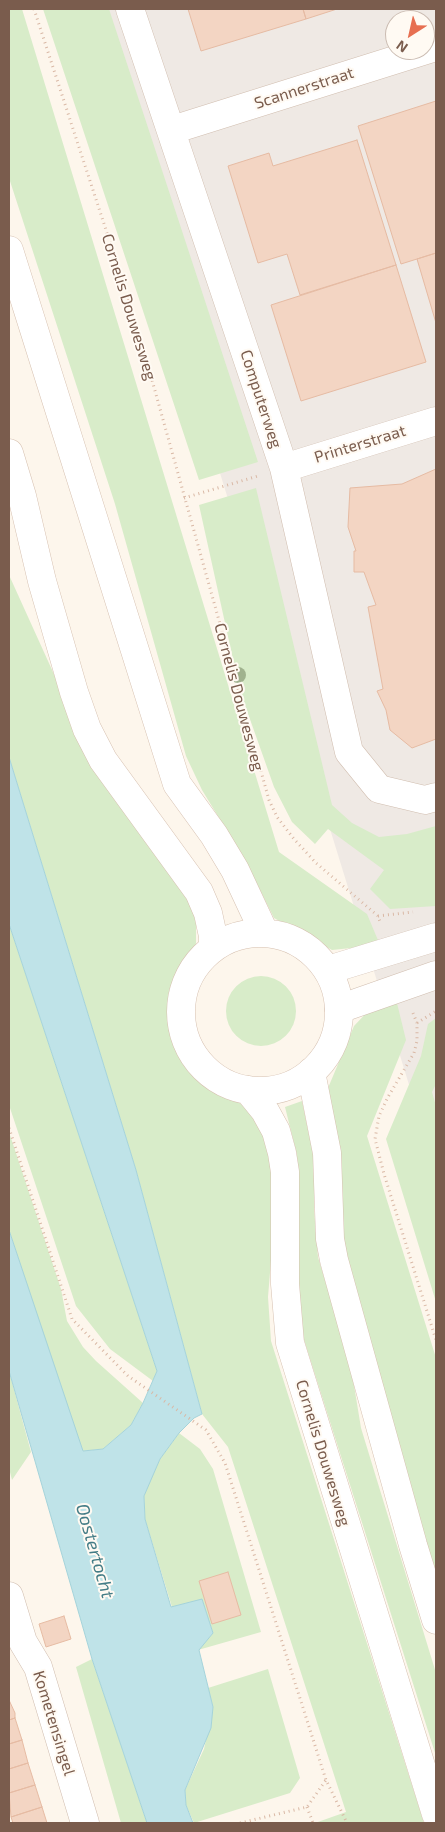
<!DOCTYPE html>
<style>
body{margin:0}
#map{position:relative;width:445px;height:1832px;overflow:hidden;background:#fdf6ec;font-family:"Exo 2",sans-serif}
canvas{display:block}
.frame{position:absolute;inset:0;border:10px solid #7a5c4d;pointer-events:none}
.north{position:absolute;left:385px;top:10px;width:50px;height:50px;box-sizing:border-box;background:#fffaf3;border:1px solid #cabbb1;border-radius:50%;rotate:215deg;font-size:14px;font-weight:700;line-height:20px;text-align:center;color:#7a5c4d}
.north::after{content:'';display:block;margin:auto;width:18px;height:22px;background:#e76f51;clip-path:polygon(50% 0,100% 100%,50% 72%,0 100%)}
</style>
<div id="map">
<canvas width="445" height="1832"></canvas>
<div class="frame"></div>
<div class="north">N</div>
</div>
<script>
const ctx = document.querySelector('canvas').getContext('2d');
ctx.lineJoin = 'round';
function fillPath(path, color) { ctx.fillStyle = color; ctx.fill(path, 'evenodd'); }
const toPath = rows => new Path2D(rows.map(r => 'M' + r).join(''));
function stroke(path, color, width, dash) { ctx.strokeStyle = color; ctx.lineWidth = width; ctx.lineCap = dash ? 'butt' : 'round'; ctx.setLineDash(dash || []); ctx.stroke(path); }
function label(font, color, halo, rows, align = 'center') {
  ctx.font = font + ' "Exo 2",sans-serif'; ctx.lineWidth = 4; ctx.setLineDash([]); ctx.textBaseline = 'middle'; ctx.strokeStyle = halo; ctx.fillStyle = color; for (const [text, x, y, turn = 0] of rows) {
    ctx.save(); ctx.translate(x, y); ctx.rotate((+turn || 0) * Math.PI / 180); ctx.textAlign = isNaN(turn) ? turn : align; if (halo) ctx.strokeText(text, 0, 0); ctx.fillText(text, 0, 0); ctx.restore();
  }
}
fillPath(toPath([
 [99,9,436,9,436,1172,135,198],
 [395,20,425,20,425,50,395,50]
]), '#efe9e4');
fillPath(toPath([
 [9,9,22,9,279,852,367,914,380,945,332,950,274,918,246,862,202,790,186,756,115,504,9,178],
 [43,9,109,9,258,462,199,480],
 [256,488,332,805,352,823,379,837,407,834,436,826,436,906,390,909,370,889,384,870,328,829,315,844,292,822,274,787,240,691,199,505],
 [9,575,92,758,178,875,196,915,196,943,193,955,176,974,169,991,167,1012,171,1036,180,1056,199,1078,241,1104,256,1121,270,1149,274,1176,273,1236,268,1297,271,1341,424,1823,315,1823,346,1812,228,1447,202,1414,136,1170,9,757],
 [9,924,157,1371,153,1381,110,1349,76,1306,9,1105],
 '226 1011a35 35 0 1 1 70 0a35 35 0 1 1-70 0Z',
 [396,999,406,1040,367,1136,436,1358,436,1573,342,1267,328,1088,354,1026,372,1007],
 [436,1018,436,1084,432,1092,436,1106,436,1302,386,1139,421,1056,428,1024],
 [302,1101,315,1163,314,1210,318,1257,351,1367,361,1428,436,1673,436,1756,293,1305,298,1195,297,1155,285,1107],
 [9,1132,61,1289,67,1321,83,1347,96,1361,143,1403,131,1425,103,1449,83,1451,79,1446,9,1230],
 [9,1371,31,1452,12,1480,9,1468],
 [179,1433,200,1449,213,1469,261,1632,198,1650,213,1633,202,1600,172,1607,145,1519,144,1496,150,1479,160,1459],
 [92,1659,147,1823,121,1823,76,1667],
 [268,1669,300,1778,290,1793,194,1823,186,1805,185,1790,204,1749,213,1707,208,1688]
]), '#d8ecc9');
const water = toPath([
 [9,757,136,1170,202,1414,194,1418,179,1433,160,1459,144,1496,145,1519,171,1607,202,1599,213,1633,199,1650,213,1707,211,1728,185,1790,186,1805,193,1823,147,1823,92,1659,9,1371,9,1230,83,1451,103,1449,131,1425,143,1403,157,1371,9,924,9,757]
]);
fillPath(water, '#bfe3e8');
stroke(water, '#a5d3da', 1);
const building = toPath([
 [188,9,303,9,306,19,201,51,188,9],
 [303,9,337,9,306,19,303,9],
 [436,101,436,253,401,264,358,126,436,101],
 [357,140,396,265,300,295,287,254,258,263,228,166,269,153,273,166,357,140],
 [436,253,436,323,417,259,436,253],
 [396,265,426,362,301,401,271,305,396,265],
 [436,469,436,739,412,748,390,730,386,710,377,691,383,689,368,607,376,605,364,572,354,572,354,551,356,551,348,527,350,488,402,484,436,469],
 [228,1572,241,1615,212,1624,199,1581,228,1572],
 [64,1616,71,1639,46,1647,39,1624,64,1616],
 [9,1700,15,1713,15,1718,9,1720,9,1700],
 [15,1718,22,1740,9,1744,9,1720,15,1718],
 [22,1740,28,1763,9,1769,9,1744,22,1740],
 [28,1763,35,1785,9,1793,9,1769,28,1763],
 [35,1785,42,1807,11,1817,9,1793,35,1785],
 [42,1807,47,1823,13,1823,11,1817,42,1807]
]);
fillPath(building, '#f3d5c3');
stroke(building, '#e6bba3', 1);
const street = toPath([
 [130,9,284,468,349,752,379,789,425,800,436,797],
 [172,130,436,47],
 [284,468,436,421],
 [328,970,436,937],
 [339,1009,436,975],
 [9,1596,23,1642,38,1667,85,1823]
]);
const secondary = toPath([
 [9,250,177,784,214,835,235,870,264,932],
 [9,453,22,496,42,581,74,692,87,729,103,760,199,892,208,913,213,936,213,948],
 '181 1012a79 79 0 1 1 158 0a79 79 0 1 1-158 0Z',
 [311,1072,327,1153,330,1239,334,1260,413,1545,436,1620],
 [248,1090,265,1111,276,1131,282,1153,285,1172,285,1284,290,1343,436,1814]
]);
stroke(street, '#d1beb0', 29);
stroke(secondary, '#d6c0b0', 29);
stroke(toPath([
 [34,9,135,319,269,800,277,817,294,839,316,863,378,916,381,924],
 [184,498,258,476],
 [378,916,413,912],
 [413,1013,417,1023,417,1041,414,1053,388,1097,379,1116,375,1139,384,1174,436,1340],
 [417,1023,436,1011],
 [9,1128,72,1319,128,1376,206,1430,225,1463,326,1780,347,1823],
 [307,1807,313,1823],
 [240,1823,307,1807,326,1780]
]), '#d9b8a5', 3, [1, 4]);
stroke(street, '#fff', 28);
stroke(secondary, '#fff', 28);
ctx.fillStyle = '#a0b28e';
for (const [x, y] of [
 [238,675]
]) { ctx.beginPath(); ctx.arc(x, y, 8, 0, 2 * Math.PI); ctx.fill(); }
label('16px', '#7a5c4d', '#fffaf3', [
 ["Scannerstraat",304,88,-18],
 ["Cornelis Douwesweg",129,307,73],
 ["Computerweg",261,399,72],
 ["Printerstraat",360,444,-17],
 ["Cornelis Douwesweg",239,697,75],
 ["Cornelis Douwesweg",323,1453,73],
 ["Kometensingel",54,1723,73]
]);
label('italic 18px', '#437c86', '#fffaf3', [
 ["Oostertocht",95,1551,74]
]);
</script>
